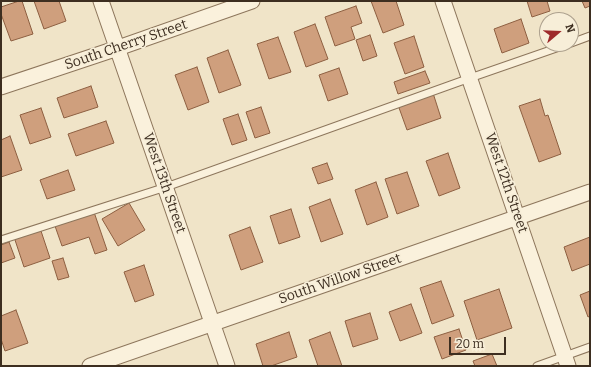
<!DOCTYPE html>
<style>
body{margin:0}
#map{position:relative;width:591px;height:367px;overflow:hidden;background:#f0e4c8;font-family:Bitter,serif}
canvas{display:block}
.frame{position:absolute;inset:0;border:2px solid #3d2e20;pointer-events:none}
.north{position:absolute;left:539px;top:12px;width:40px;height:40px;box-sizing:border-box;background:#f7eed8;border:1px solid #ada18e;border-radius:50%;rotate:71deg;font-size:11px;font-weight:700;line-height:16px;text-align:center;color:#3d2e20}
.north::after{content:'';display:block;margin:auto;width:14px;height:18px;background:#9e2a2b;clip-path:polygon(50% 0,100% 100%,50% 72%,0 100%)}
.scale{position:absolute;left:449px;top:337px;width:57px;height:18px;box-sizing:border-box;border:2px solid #3d2e20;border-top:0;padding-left:5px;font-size:12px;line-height:14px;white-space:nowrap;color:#3d2e20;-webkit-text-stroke:3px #f7eed8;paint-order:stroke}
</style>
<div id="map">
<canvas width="591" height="367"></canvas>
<div class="frame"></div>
<div class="north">N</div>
<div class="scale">20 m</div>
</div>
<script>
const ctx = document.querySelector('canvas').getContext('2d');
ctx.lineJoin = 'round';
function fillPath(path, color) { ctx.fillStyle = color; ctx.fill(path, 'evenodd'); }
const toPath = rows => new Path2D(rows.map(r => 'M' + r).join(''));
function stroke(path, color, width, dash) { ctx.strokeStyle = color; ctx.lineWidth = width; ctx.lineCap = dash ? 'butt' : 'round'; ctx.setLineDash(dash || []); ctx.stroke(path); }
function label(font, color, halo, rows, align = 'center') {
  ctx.font = font + ' Bitter,serif'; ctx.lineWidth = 3.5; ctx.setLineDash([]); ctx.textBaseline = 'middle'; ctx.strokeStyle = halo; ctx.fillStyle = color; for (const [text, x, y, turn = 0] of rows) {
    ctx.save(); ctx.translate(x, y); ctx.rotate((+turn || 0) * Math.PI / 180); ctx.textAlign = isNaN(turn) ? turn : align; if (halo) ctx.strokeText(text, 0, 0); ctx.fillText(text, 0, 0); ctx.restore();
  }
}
const building = toPath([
 [19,1,22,1,33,34,11,41,1,14,1,7,19,1],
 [34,1,59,1,66,21,44,29,34,1],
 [371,1,396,1,404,25,383,33,371,1],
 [527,1,547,1,550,11,532,17,527,1],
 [582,1,590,1,590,6,585,8,582,1],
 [356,6,362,23,351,27,355,39,335,46,325,17,356,6],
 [521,19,529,43,502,53,494,29,521,19],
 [315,24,328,59,306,67,294,32,315,24],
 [370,35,377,56,363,61,356,40,370,35],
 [414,36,424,67,405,74,394,43,414,36],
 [278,37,291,72,269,79,257,44,278,37],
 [228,50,241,85,219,93,207,58,228,50],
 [197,67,209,102,188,110,175,75,197,67],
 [339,68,348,94,328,101,319,75,339,68],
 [425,71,430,83,398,94,394,82,425,71],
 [91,86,98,107,64,118,57,98,91,86],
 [433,93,441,118,407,130,398,105,433,93],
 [540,99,545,116,548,115,561,154,539,162,519,106,540,99],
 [261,107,270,133,255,138,246,112,261,107],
 [41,108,51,137,30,144,20,115,41,108],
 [238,114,247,140,232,145,223,119,238,114],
 [106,121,114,143,76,156,68,134,106,121],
 [10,136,22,170,1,177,1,140,10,136],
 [448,153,460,188,439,196,426,161,448,153],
 [327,163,333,179,318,184,312,168,327,163],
 [68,170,75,190,47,199,40,180,68,170],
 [407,172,419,206,397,214,385,179,407,172],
 [376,182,388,217,367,225,355,190,376,182],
 [330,199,343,234,321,242,309,207,330,199],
 [129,203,145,230,118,246,102,219,129,203],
 [291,209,300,237,279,244,270,216,291,209],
 [94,212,107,250,95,254,89,237,62,246,55,226,94,212],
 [250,227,263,262,241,270,229,235,250,227],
 [40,228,50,258,24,267,14,237,40,228],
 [590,237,590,264,572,271,564,247,590,237],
 [9,242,15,258,1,263,1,245,9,242],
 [63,258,69,277,58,280,52,261,63,258],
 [144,265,154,295,135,302,124,272,144,265],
 [441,281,454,316,432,324,420,288,441,281],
 [499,289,512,328,477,340,464,301,499,289],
 [590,291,590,316,588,317,580,295,590,291],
 [411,304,422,333,400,341,389,312,411,304],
 [16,310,28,343,5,351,1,339,1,316,16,310],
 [370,313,378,339,353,347,345,321,370,313],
 [459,329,466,350,442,359,434,337,459,329],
 [289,332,297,357,271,366,263,366,256,344,289,332],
 [330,332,342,366,318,366,309,340,330,332],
 [492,354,497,366,475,366,473,361,492,354]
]);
fillPath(building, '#cf9f7d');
stroke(building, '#8d5f41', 1);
const lane = toPath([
 [571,43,590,36],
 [1,240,166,187,470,78,568,44],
 [537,366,590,347]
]);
const street = toPath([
 [101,1,227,366],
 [443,1,568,366],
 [1,87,118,48,252,1],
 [90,366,590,192]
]);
stroke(lane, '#8d765c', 9);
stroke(street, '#8d765c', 17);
stroke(lane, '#faf1dc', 7);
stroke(street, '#faf1dc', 15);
label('14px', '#3d2e20', '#f7eed8', [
 ["South Cherry Street",126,45,-19],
 ["West 13th Street",164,183,71],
 ["West 12th Street",506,183,71],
 ["South Willow Street",340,279,-19]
]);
</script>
